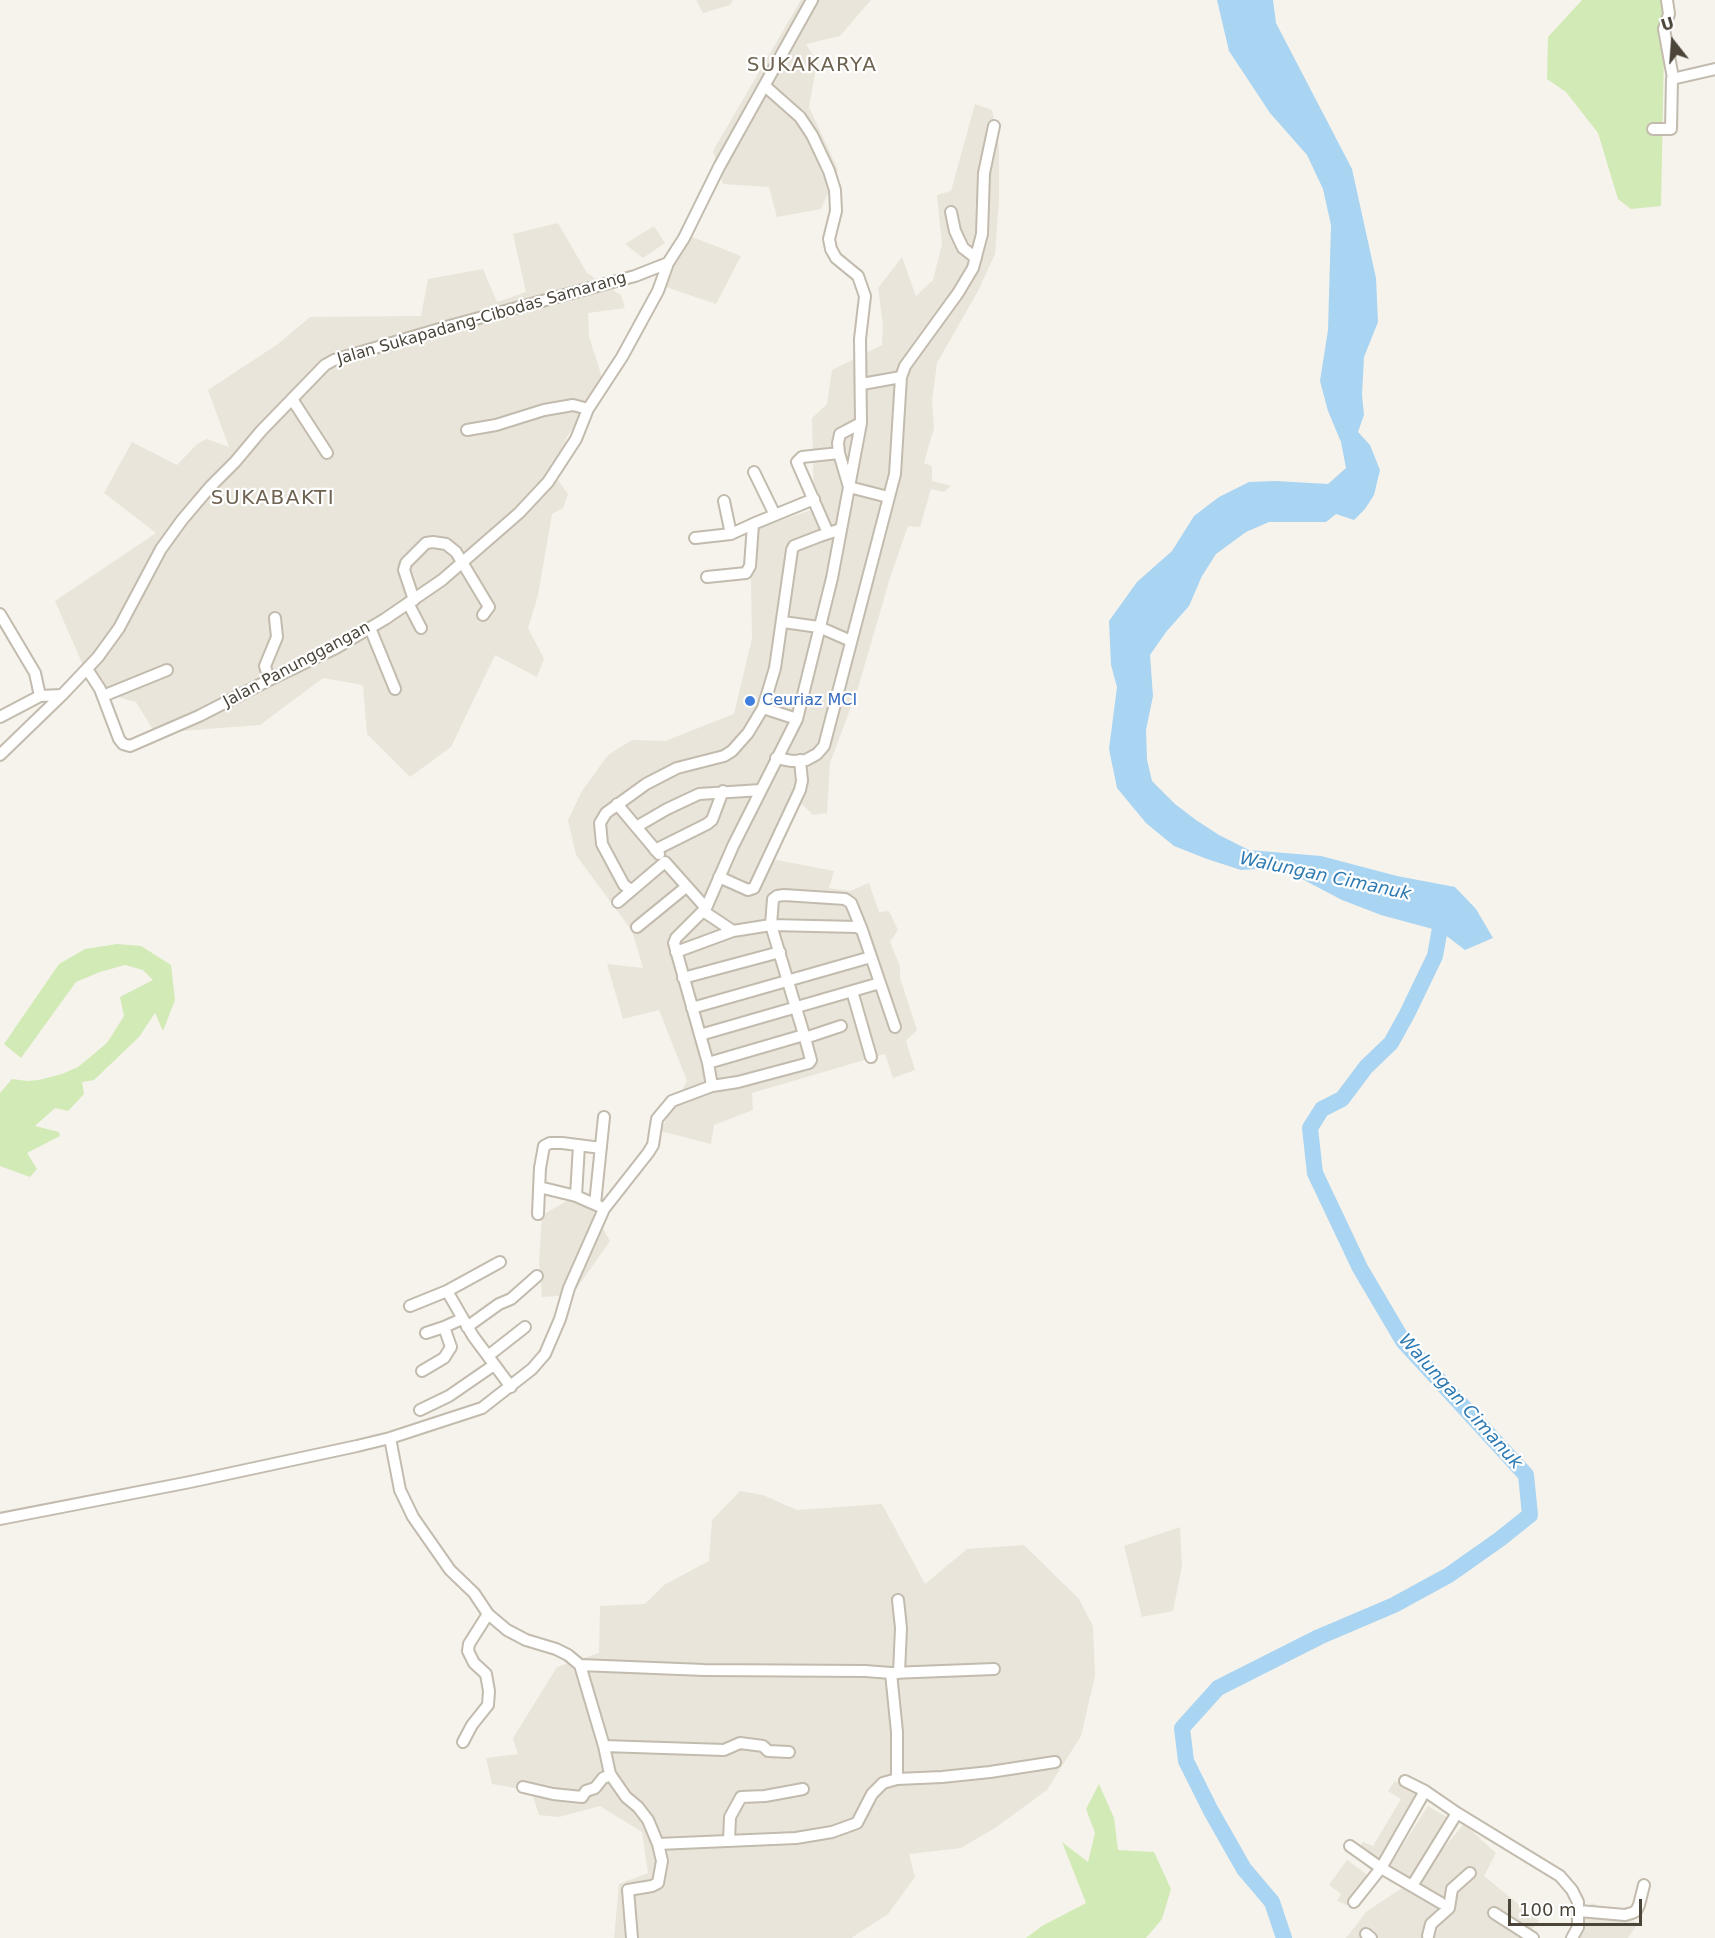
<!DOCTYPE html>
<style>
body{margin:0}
#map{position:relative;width:1715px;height:1938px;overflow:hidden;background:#f6f3ec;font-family:"DejaVu Sans",sans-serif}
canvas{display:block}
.north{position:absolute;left:1643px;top:12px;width:60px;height:60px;-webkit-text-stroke:4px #fff;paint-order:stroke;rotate:343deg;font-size:16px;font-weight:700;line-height:24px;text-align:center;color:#4b4439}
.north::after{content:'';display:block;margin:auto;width:21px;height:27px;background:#4b4439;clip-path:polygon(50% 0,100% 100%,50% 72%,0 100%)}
.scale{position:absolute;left:1508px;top:1899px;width:134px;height:27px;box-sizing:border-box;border:3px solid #4b4439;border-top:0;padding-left:8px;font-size:18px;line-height:21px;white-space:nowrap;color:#4b4439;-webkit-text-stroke:4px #fff;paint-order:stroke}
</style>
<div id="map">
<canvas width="1715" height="1938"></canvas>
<div class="north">U</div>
<div class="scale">100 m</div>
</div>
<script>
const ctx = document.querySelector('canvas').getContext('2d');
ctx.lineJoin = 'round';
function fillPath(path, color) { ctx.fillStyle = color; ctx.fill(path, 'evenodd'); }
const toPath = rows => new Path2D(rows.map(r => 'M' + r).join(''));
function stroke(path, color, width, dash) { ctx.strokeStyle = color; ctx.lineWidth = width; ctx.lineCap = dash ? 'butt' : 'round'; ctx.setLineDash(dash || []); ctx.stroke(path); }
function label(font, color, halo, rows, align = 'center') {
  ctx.font = font + ' "DejaVu Sans",sans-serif'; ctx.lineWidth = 4.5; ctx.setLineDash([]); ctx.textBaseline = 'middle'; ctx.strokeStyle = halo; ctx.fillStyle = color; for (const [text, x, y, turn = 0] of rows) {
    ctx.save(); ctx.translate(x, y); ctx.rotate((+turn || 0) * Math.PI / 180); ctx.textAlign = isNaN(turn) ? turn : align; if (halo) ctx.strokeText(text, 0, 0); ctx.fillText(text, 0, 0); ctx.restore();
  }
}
fillPath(toPath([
 [696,0,733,0,730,5,703,13],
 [801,0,871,0,840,36,806,44,817,62,809,107,838,170,821,209,777,217,769,187,723,184,713,151],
 [975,104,992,110,999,146,999,200,995,254,978,291,937,363,932,401,934,428,924,463,932,466,932,481,951,486,944,492,931,489,920,527,908,526,890,578,858,688,830,763,827,813,813,815,800,802,771,859,834,871,829,888,850,891,869,883,879,912,889,911,898,930,890,942,900,966,900,978,917,1030,906,1041,915,1070,893,1078,885,1054,752,1093,753,1110,714,1125,711,1144,660,1131,687,1081,659,1010,623,1019,607,964,643,968,632,931,576,855,568,820,582,791,608,755,632,740,665,741,734,714,752,638,750,531,814,509,812,418,827,404,832,370,882,345,883,325,878,288,902,257,916,296,933,280,942,244,937,195,951,191],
 [558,223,587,273,621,295,625,308,588,313,589,336,602,378,566,439,558,480,568,494,563,508,552,514,538,595,528,628,544,659,537,677,495,655,451,747,410,777,367,734,363,685,323,678,260,725,155,733,136,702,99,692,88,668,82,663,55,601,156,533,104,493,132,442,177,465,197,444,207,439,229,447,208,390,278,344,310,317,421,316,428,279,483,269,497,302,526,292,513,234],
 [654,226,665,243,643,258,625,244],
 [687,235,741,256,716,304,666,287],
 [583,1192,610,1241,572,1295,542,1297,539,1262,542,1215],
 [740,1491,763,1495,797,1510,882,1504,925,1584,967,1549,1024,1545,1079,1599,1093,1626,1095,1676,1081,1736,1047,1790,995,1828,961,1848,909,1854,915,1877,888,1914,851,1938,614,1938,619,1884,648,1873,642,1832,600,1806,559,1817,539,1815,531,1791,492,1784,486,1758,518,1754,513,1738,557,1667,599,1653,600,1606,645,1604,664,1585,709,1561,712,1520],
 [1180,1527,1182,1566,1173,1611,1142,1617,1124,1546],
 [1395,1781,1420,1796,1378,1862,1358,1852,1363,1842,1373,1846,1401,1799,1388,1791],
 [1428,1806,1450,1819,1414,1877,1408,1880,1388,1868],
 [1464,1824,1496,1853,1484,1876,1539,1921,1525,1938,1346,1938,1367,1911,1419,1877],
 [1347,1860,1369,1876,1349,1906,1337,1901,1341,1894,1329,1885],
 [1592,1903,1638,1923,1628,1938,1564,1938]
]), '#eae5da');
fillPath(toPath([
 [1582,0,1665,0,1661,206,1631,209,1618,199,1598,133,1566,92,1547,79,1548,37],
 [117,944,141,946,171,965,175,1000,163,1031,155,1013,139,1037,94,1080,82,1082,84,1094,68,1111,55,1108,35,1126,59,1132,60,1136,27,1153,37,1169,30,1177,0,1166,0,1093,12,1079,27,1081,39,1080,62,1074,78,1067,107,1043,124,1016,120,997,153,980,143,970,125,965,100,972,76,982,21,1058,4,1044,59,964,85,949],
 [1099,1784,1114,1818,1118,1850,1154,1852,1171,1889,1162,1919,1146,1938,1026,1938,1042,1926,1086,1903,1062,1842,1088,1862,1095,1833,1086,1809]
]), '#d2eab5');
fillPath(toPath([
 [1217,0,1273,0,1276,23,1352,169,1376,278,1378,322,1364,357,1362,395,1364,415,1358,432,1370,445,1380,470,1374,495,1365,509,1354,520,1336,514,1326,522,1269,522,1246,532,1216,554,1202,576,1189,606,1166,632,1150,655,1153,696,1146,730,1147,760,1152,781,1175,804,1196,820,1219,835,1249,850,1321,856,1397,876,1455,887,1476,909,1493,938,1465,950,1440,931,1381,915,1342,900,1304,880,1274,868,1241,870,1207,859,1174,846,1146,823,1117,788,1109,749,1117,687,1111,665,1109,621,1137,582,1172,551,1194,516,1219,497,1249,482,1276,481,1328,484,1346,468,1341,442,1328,411,1320,381,1328,330,1331,225,1323,189,1307,155,1270,113,1229,51]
]), '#a9d4f2');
stroke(toPath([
 [1284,1938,1272,1902,1244,1869,1211,1811,1186,1761,1182,1728,1218,1688,1319,1637,1394,1605,1449,1575,1500,1539,1530,1515,1526,1475,1403,1341,1360,1268,1315,1173,1310,1128,1322,1109,1342,1099,1366,1067,1391,1043,1407,1014,1435,956,1442,917,1437,912]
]), '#a9d4f2', 16);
const minor = toPath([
 [1667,0,1669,14,1664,29,1673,78],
 [1653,129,1671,129,1672,79,1715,69],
 [951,212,955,231,963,248,976,258],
 [862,384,901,377],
 [292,399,327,453],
 [861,423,840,434,838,443,839,453,849,487,888,497],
 [467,430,496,425,544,410,573,405,588,409],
 [754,472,775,515],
 [724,501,731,534],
 [828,533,797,462,802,457,839,453],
 [695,538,731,534,753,524],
 [707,577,746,573,750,566,753,524,814,499],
 [414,600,404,570,406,563,426,543,433,542,446,544,456,552,489,607,483,615],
 [408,603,421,628],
 [0,614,35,673,40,696],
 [783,622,819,627,851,641],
 [370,628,395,689],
 [87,669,100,689,119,739,123,744,130,746,199,716,269,680,336,648,385,619,442,580,519,513,548,482,576,439,588,409,622,357,658,291,668,263],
 [269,680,265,666,277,637,275,618],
 [103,696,167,670],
 [763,708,797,719],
 [0,717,40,696,62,695],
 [0,755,62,695,98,657,119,628,161,549,182,520,210,487,235,462,261,431,325,365,334,360,453,325,635,276,668,263,684,238,719,167,812,0],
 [776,758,792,761,806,760,817,754,824,746,895,474,901,377,905,366,958,293,973,268,982,234,984,173,994,126],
 [617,804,659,854],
 [636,827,667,809,699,794,761,790],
 [655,850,707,824,712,820,723,791],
 [719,877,748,890,754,888,800,790,802,781,800,760],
 [631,890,624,885,602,844,600,823,606,813,646,784,677,768,724,756,732,751,748,733,763,708,775,668,792,550,794,546,820,536,841,529],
 [618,902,665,862,706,908],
 [703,911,733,931],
 [637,927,686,887],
 [862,930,851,903,845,899,784,895,777,896,773,899,771,925,857,927,862,930,895,1027],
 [676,952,733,931,771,925,805,1038,811,1060,809,1063,738,1082,712,1086],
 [683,978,780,952],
 [852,991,871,1057],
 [692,1008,871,957],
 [700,1035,880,983],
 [805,1038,841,1026],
 [708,1063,804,1035],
 [539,1187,576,1196,601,1207],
 [576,1196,579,1145],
 [595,1204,604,1117],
 [538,1214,540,1168,544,1146,550,1143,562,1143,601,1148],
 [447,1291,473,1336,511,1387],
 [410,1306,447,1291,500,1262],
 [467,1327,499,1304,511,1299,537,1276],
 [426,1333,444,1327],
 [488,1356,525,1327],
 [422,1371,444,1358,451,1347,444,1327,462,1319],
 [420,1410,449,1396,494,1365],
 [390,1438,400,1490,413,1517,450,1570,474,1593,488,1614,507,1630,526,1640,556,1649,568,1655,580,1665,604,1746,610,1774,626,1797,638,1807,648,1820,658,1844,662,1861,658,1883,652,1886,628,1890,632,1938],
 [0,1519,190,1482,357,1446,390,1438,482,1408,532,1369,545,1354,560,1319,569,1288,604,1209,648,1153,653,1145,657,1119,672,1101,712,1086,708,1063,674,943,676,938,706,908,733,846,797,719,832,578,861,423,860,339,865,296,858,276,836,258,831,249,829,239,836,211,835,190,829,171,812,135,800,117,765,86],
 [898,1600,901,1628,899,1673],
 [580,1665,704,1670,865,1671,891,1673,994,1669],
 [463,1742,472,1725,488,1705,489,1691,486,1674,474,1663,468,1651,469,1644,488,1614],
 [604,1746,724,1750,740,1743,763,1746,768,1751,789,1752],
 [897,1779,942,1777,990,1772,1055,1762],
 [1405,1781,1425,1791,1457,1813,1560,1876,1572,1890,1578,1902,1578,1927,1572,1938],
 [523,1787,553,1794,582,1797,586,1791,595,1788,603,1778,611,1775],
 [729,1840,730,1817,741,1797,765,1796,803,1789],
 [658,1844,796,1838,832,1832,857,1823,872,1794,883,1783,897,1779,897,1732,891,1673],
 [1350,1846,1381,1868,1441,1903],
 [1412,1886,1457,1813],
 [1354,1902,1381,1868,1425,1791],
 [1579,1911,1625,1915,1632,1913,1636,1911,1639,1905,1644,1885],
 [1494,1913,1533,1938],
 [1366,1934,1371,1938],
 [1428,1936,1431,1924,1449,1908,1452,1889,1470,1873]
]);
stroke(minor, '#c2bbae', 14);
stroke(minor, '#fff', 10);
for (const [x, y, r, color] of [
 [750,701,6,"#3f7fe0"]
]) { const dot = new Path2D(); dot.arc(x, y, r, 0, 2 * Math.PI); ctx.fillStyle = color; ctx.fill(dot); stroke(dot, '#fff', 2); }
label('16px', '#4b4439', '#fff', [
 ["Jalan Sukapadang-Cibodas Samarang",482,319,-16],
 ["Jalan Panunggangan",297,665,-28]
]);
label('16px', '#366cbe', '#fff', [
 ["Ceuriaz MCI",762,701]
], 'left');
label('italic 18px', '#2e7ab2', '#fff', [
 ["Walungan Cimanuk",1325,877,12],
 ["Walungan Cimanuk",1460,1402,48]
]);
ctx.letterSpacing = '1.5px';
label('20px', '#6e6250', '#fff', [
 ["SUKAKARYA",812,66],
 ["SUKABAKTI",273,499]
]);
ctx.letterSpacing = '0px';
</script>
